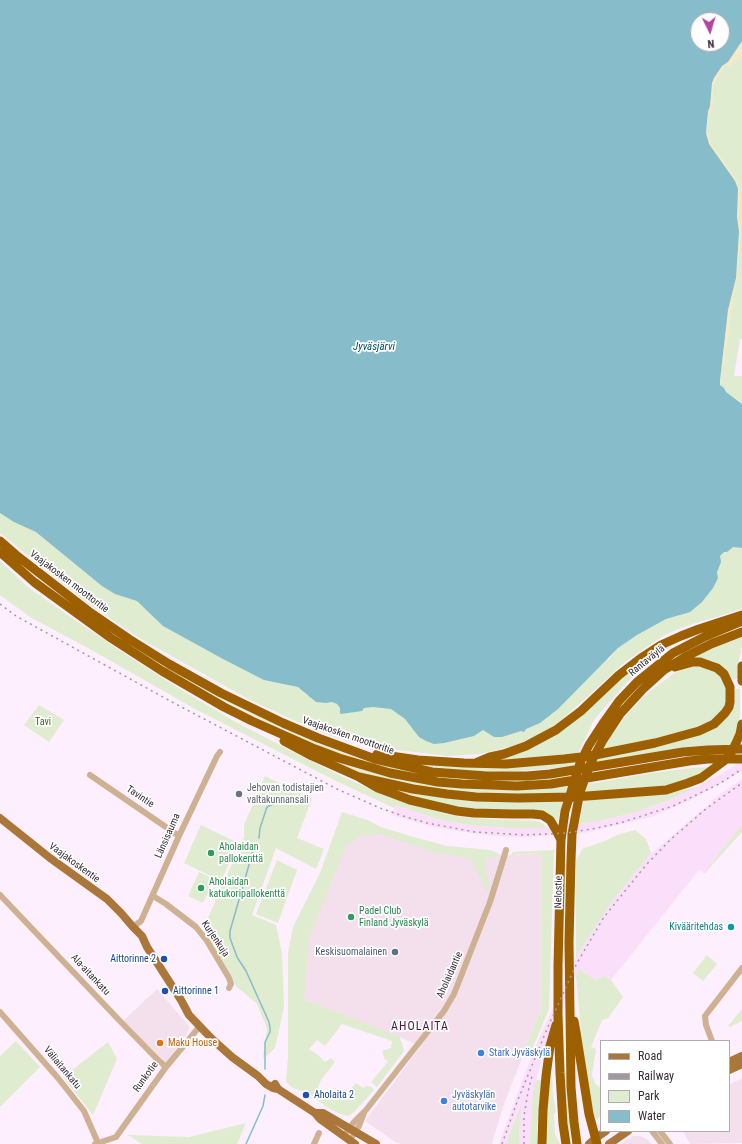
<!DOCTYPE html>
<meta charset="utf-8">
<style>
body{margin:0}
#map{position:relative;width:742px;height:1144px;overflow:hidden;background:#fdeffd;font-family:"Roboto Condensed",sans-serif}
canvas{display:block}
.legend{position:absolute;left:600px;top:1040px;width:130px;height:92px;box-sizing:border-box;background:#fff;border:1px solid #afabaf;margin:0;padding:5px 7px;list-style:none;font-size:12px;color:#372e37}
.legend li{display:flex;align-items:center;gap:8px;height:20px}
.legend b{width:20px;border:1px solid #afabaf}
.north{position:absolute;left:690px;top:12px;width:40px;height:40px;box-sizing:border-box;background:#fff;border:1px solid #afabaf;border-radius:50%;rotate:175deg;font-size:11px;font-weight:700;line-height:16px;text-align:center;color:#372e37}
.north::after{content:'';display:block;margin:auto;width:14px;height:18px;background:#b243a0;clip-path:polygon(50% 0,100% 100%,50% 72%,0 100%)}
</style>
<div id="map">
<canvas width="742" height="1144"></canvas>
<ul class="legend">
<li><b style="height:5px;background:#aa7639"></b>Road</li>
<li><b style="height:5px;background:#a397a3"></b>Railway</li>
<li><b style="height:11px;background:#dfecd0"></b>Park</li>
<li><b style="height:11px;background:#87bcca"></b>Water</li>
</ul>
<div class="north">N</div>
</div>
<script>
const ctx = document.querySelector('canvas').getContext('2d');
ctx.lineJoin = 'round';
function fillPath(path, color) { ctx.fillStyle = color; ctx.fill(path, 'evenodd'); }
const toPath = rows => new Path2D(rows.map(r => 'M' + r).join(''));
function stroke(path, color, width, dash) { ctx.strokeStyle = color; ctx.lineWidth = width; ctx.lineCap = dash ? 'butt' : 'round'; ctx.setLineDash(dash || []); ctx.stroke(path); }
function label(font, color, halo, rows, align = 'center') {
  ctx.font = font + ' "Roboto Condensed",sans-serif'; ctx.lineWidth = 3.5; ctx.setLineDash([]); ctx.textBaseline = 'middle'; ctx.strokeStyle = halo; ctx.fillStyle = color; for (const [text, x, y, turn = 0] of rows) {
    ctx.save(); ctx.translate(x, y); ctx.rotate((+turn || 0) * Math.PI / 180); ctx.textAlign = isNaN(turn) ? turn : align; if (halo) ctx.strokeText(text, 0, 0); ctx.fillText(text, 0, 0); ctx.restore();
  }
}
fillPath(toPath([
 [352,820,444,847,481,853,516,855,535,853,542,855,542,1007,504,1104,493,1139,492,1144,402,1144,395,1142,365,1121,421,1046,304,999,301,935],
 [157,989,190,1027,186,1035,166,1063,159,1059,123,1021],
 [742,1078,742,1143,690,1144,683,1131,729,1131,729,1085],
 [633,1136,640,1136,647,1139,652,1144,621,1144]
]), '#f4dfed');
fillPath(toPath([
 [742,760,742,771,691,800,651,817,589,832,575,834,524,837,494,836,450,830,426,825,392,815,396,805,437,819,469,825,506,828,547,828,595,822,633,813,667,801,697,787,723,773],
 [742,779,742,824,704,873,699,870,611,980,604,976,596,980,579,969,544,1050,537,1076,537,1080,532,1102,530,1144,520,1144,519,1130,520,1105,506,1144,499,1144,533,1052,576,957,613,900,651,853,656,850,702,810,712,803,711,801]
]), '#fbdefa');
fillPath(toPath([
 [742,55,742,339,740,339,734,376,742,376,742,404,726,392,724,388,720,385,736,278,739,232,709,144,706,133,712,83,722,66,730,65],
 [0,392,326,703,332,702,337,704,340,708,609,659,618,648,637,635,666,619,683,549,733,547,742,548,742,609,683,627,663,636,625,662,584,700,559,722,537,736,513,746,480,754,448,756,389,749,361,744,334,737,305,725,250,700,141,639,86,602,0,533],
 [0,561,29,588,72,618,131,658,183,691,234,721,291,751,343,777,390,798,423,808,456,816,487,819,537,821,543,824,547,828,507,828,469,825,437,819,396,805,394,808,336,781,195,709,95,652,30,617,0,595],
 [90,618,220,697,279,726,278,728,219,698,187,680,135,649],
 [700,633,675,644,651,661,625,684,594,720,578,754,511,760,491,759,528,748,652,654],
 [742,637,742,646,739,659,739,678,733,680,723,667,713,661,701,658,691,658,703,652],
 [695,666,705,666,721,676,727,692,727,704,719,716,710,723,694,728,627,746,603,750,610,737,621,722,643,697,674,673],
 [735,689,740,689,740,715,737,734,731,745,683,748,596,762,598,757,700,733,734,701],
 [39,705,64,720,49,742,24,725],
 [289,731,317,743,360,759,404,770,550,778,568,776,568,778,551,780,502,782,440,778,387,768,340,754,288,733],
 [325,757,358,769,401,780,438,786,489,790,517,790,551,788,589,784,652,773,692,768,710,767,696,777,657,789,518,795,448,792,374,777,349,769],
 [576,761,574,766,561,768,504,772,465,771,418,765],
 [265,776,312,799,297,838,324,849,316,869,276,848,252,915,276,925,282,953,284,1007,275,1048,269,1054,263,1058,267,1028,257,1004,236,986,203,929,244,837,244,825],
 [380,784,386,786,563,800,557,824,552,819,474,810,420,800],
 [697,787,667,801,633,813,595,822,579,824,584,801,674,792],
 [342,812,367,820,381,827,410,836,447,846,490,850,498,853,499,857,487,857,484,868,490,885,487,892,470,858,433,852,378,833,376,835,362,835,353,840,345,847,309,939,304,999,400,1037,404,1051,377,1087,371,1082,388,1062,384,1058,382,1051,391,1048,392,1041,342,1024,325,1046,317,1040,309,1049,318,1055,325,1062,331,1058,335,1062,321,1080,318,1087,323,1092,343,1094,349,1091,356,1083,363,1088,367,1086,372,1087,374,1090,356,1110,349,1116,340,1114,325,1106,311,1095,306,1092,293,1088,286,1082,288,1056,288,953,293,927,320,873],
 [742,824,742,832,705,873,704,873],
 [201,825,238,843,221,881,184,863],
 [635,830,646,839,651,853,613,900,576,957,576,861,582,849,605,841,617,835],
 [554,850,549,1009,531,1052,525,1050,542,1007,542,856,535,853,511,855,513,852],
 [277,860,297,870,278,923,256,914],
 [563,864,566,864,564,963,562,962],
 [199,872,214,879,203,903,188,896],
 [707,955,717,964,703,981,693,973],
 [579,969,596,980,604,976,611,980,623,997,608,1018,602,1020,591,1047,596,1049,592,1075,595,1083,601,1089,601,1115,597,1120,595,1117,593,1112,583,1054,576,976],
 [742,1009,742,1021,730,1027,728,1026],
 [562,1016,564,1016,565,1072,571,1144,569,1144,563,1073],
 [16,1041,40,1067,0,1107,0,1056],
 [108,1042,117,1059,93,1115,63,1077],
 [552,1075,553,1093,556,1112,554,1114,555,1134,560,1144,546,1144,546,1111,550,1076],
 [537,1080,542,1080,539,1108,537,1130,538,1144,530,1144,532,1102,535,1083],
 [521,1104,519,1130,520,1144,506,1144],
 [246,1123,237,1144,142,1144,128,1135,189,1137]
]), '#dfecd0');
fillPath(toPath([
 [742,41,742,55,730,65,725,66,716,80,714,86,712,108,710,115,708,115,710,106,712,83,714,78,722,66,728,62],
 [706,133,709,133,711,143,737,180,740,189,739,215,741,230,737,278,731,312,728,339,721,380,720,385,720,381,728,310,736,278,739,232,737,217,738,189,735,181,709,144]
]), '#f4eac5');
fillPath(toPath([
 [0,0,742,0,742,41,728,62,722,66,714,78,712,83,710,106,708,112,706,133,709,144,735,181,738,189,737,217,739,232,736,278,728,310,720,381,720,385,724,388,726,392,742,404,742,548,733,547,727,552,724,552,720,556,721,562,717,572,718,578,713,588,702,602,690,612,666,619,637,635,618,648,558,709,540,723,526,729,524,732,521,731,502,737,494,737,483,730,474,736,444,743,434,744,426,741,419,737,405,719,391,709,373,707,364,708,362,711,341,714,340,713,340,708,337,704,332,702,326,703,316,702,298,687,264,680,223,659,163,626,137,601,115,594,102,586,36,532,14,522,0,513],
 [698,20,722,20,722,44,698,44]
]), '#87bcca');
stroke(toPath([
 [335,733,337,730],
 [259,838,260,828,267,807,277,802,298,801,305,800,308,799,309,796],
 [255,844,230,931,230,938,237,957,246,971,269,1022,270,1028,270,1032,265,1042,265,1069],
 [246,1144,263,1106,265,1095]
]), '#87bcca', 1.5);
stroke(toPath([
 [90,775,179,836],
 [0,895,119,1020,158,1060,166,1067],
 [153,896,166,904,196,927,207,941,229,978,231,984,229,988],
 [133,927,141,921,179,836,217,756,220,752],
 [0,1012,58,1078,84,1111,98,1143],
 [712,1041,706,1025,705,1016,742,968],
 [652,1131,662,1144],
 [660,1131,670,1144],
 [347,1132,354,1122,366,1110,444,1011,454,994,490,902,504,857,506,850],
 [116,1137,166,1067,200,1026],
 [350,1140,359,1126,364,1113],
 [95,1144,116,1137],
 [314,1144,319,1133]
]), '#ceb192', 6);
stroke(toPath([
 [0,818,50,858,107,899,121,913,133,927,142,936,147,947,181,1000,189,1015,212,1039,232,1057,258,1076,266,1084,273,1088,278,1089],
 [729,1062,742,1056],
 [729,1070,742,1064],
 [275,1084,278,1089,315,1113,320,1119,355,1144],
 [315,1113,323,1113,376,1144],
 [589,1144,596,1138,606,1131],
 [609,1144,628,1131]
]), '#aa7639', 8);
stroke(toPath([
 [0,541,16,555,91,613,129,639,169,664,221,693,283,723,318,738,375,759,432,772,487,776,527,776,550,774,683,752,708,750,742,749],
 [0,552,34,582,111,638,162,671,224,707,252,721,315,749,339,758,390,773,438,782,462,784,517,786,551,784,689,761,708,759,742,759],
 [742,666,742,681],
 [284,741,312,756,359,777,378,788,410,800,457,811,474,813,512,814,533,814,542,815,550,820,556,830,561,840],
 [377,754,418,760,464,763,506,764,564,759,590,756,655,743,699,731,714,724,725,713,729,707,730,702,730,687,724,674,717,668,700,662,693,662,675,667],
 [478,762,490,757,504,754,526,746,556,730,581,711,619,675,641,658,661,645,681,636,699,629,742,615],
 [359,777,413,789,447,794,476,797,518,798,574,797,666,790,688,783,701,778,724,761,731,753,736,743,740,734,742,724],
 [574,1021,576,1032,589,1114,597,1144],
 [542,1144,543,1110,546,1076,550,1046,556,1025],
 [566,1144,563,1124,560,1073,558,1016,558,966,561,840,565,811,580,763,589,745,604,722,619,701,637,682,673,653,706,636,742,621],
 [577,1144,574,1122,571,1087,569,942,571,860,572,834,580,792,591,762,603,740,620,714,643,689,664,670,685,657,711,644,742,632]
]), '#9d6001', 9);
stroke(toPath([
 [0,604,16,616,172,702,337,789,380,808,403,816,427,823,475,832,524,835,567,833,597,828,623,822,673,806,719,784,742,769],
 [502,1144,517,1102,547,1029,577,963,604,917,646,865,670,840,707,808,742,783],
 [524,1144,524,1116,528,1092,532,1076]
]), '#a397a3', 1.5, [2, 4]);
for (const [x, y, r, color] of [
 [239,794,4,"#6b7280"],
 [211,853,4,"#2e9e5b"],
 [201,888,4,"#2e9e5b"],
 [351,917,4,"#2e9e5b"],
 [731,927,4,"#0f9aa8"],
 [395,952,4,"#5c6f8a"],
 [164,959,4,"#1a4fb4"],
 [165,991,4,"#1a4fb4"],
 [160,1043,4,"#e8710a"],
 [481,1053,4,"#3f7fe0"],
 [306,1095,4,"#1a4fb4"],
 [444,1101,4,"#3f7fe0"]
]) { const dot = new Path2D(); dot.arc(x, y, r, 0, 2 * Math.PI); ctx.fillStyle = color; ctx.fill(dot); stroke(dot, '#fff', 1.5); }
label('10px', '#372e37', '#fff', [
 ["Vaajakosken moottoritie",69,582,37],
 ["Rantaväylä",647,661,-39],
 ["Vaajakosken moottoritie",348,736,19],
 ["Tavintie",140,797,34],
 ["Länsisauma",168,836,-66],
 ["Vaajakoskentie",74,863,36],
 ["Nelostie",559,892,-89],
 ["Kurjenkuja",215,939,56],
 ["Ala-aitankatu",90,975,47],
 ["Aholaidantie",450,975,-66],
 ["Väliaitankatu",62,1068,50],
 ["Runkotie",146,1077,-54]
]);
label('10px', '#496025', '#fff', [
 ["Tavi",43,722]
]);
label('10px', '#5b616d', '#fff', [
 ["Jehovan todistajien",247,788],
 ["valtakunnansali",247,800]
], 'left');
label('10px', '#27864d', '#fff', [
 ["Aholaidan",219,847],
 ["pallokenttä",219,859],
 ["Aholaidan",209,882],
 ["katukoripallokenttä",209,894],
 ["Padel Club",359,911],
 ["Finland Jyväskylä",359,923]
], 'left');
label('10px', '#0d838f', '#fff', [
 ["Kivääritehdas",723,927]
], 'right');
label('10px', '#4e5e75', '#fff', [
 ["Keskisuomalainen",387,952]
], 'right');
label('10px', '#164399', '#fff', [
 ["Aittorinne 2",156,959,"right"],
 ["Aittorinne 1",173,991],
 ["Aholaita 2",314,1095]
], 'left');
label('10px', '#c56008', '#fff', [
 ["Maku House",168,1043]
], 'left');
label('10px', '#366cbe', '#fff', [
 ["Stark Jyväskylä",489,1053],
 ["Jyväskylän",452,1095],
 ["autotarvike",452,1107]
], 'left');
label('italic 11px', '#005161', '#fff', [
 ["Jyväsjärvi",374,347]
]);
ctx.letterSpacing = '1px';
label('12px', '#4e1845', '#fff', [
 ["AHOLAITA",420,1027]
]);
ctx.letterSpacing = '0px';
</script>
